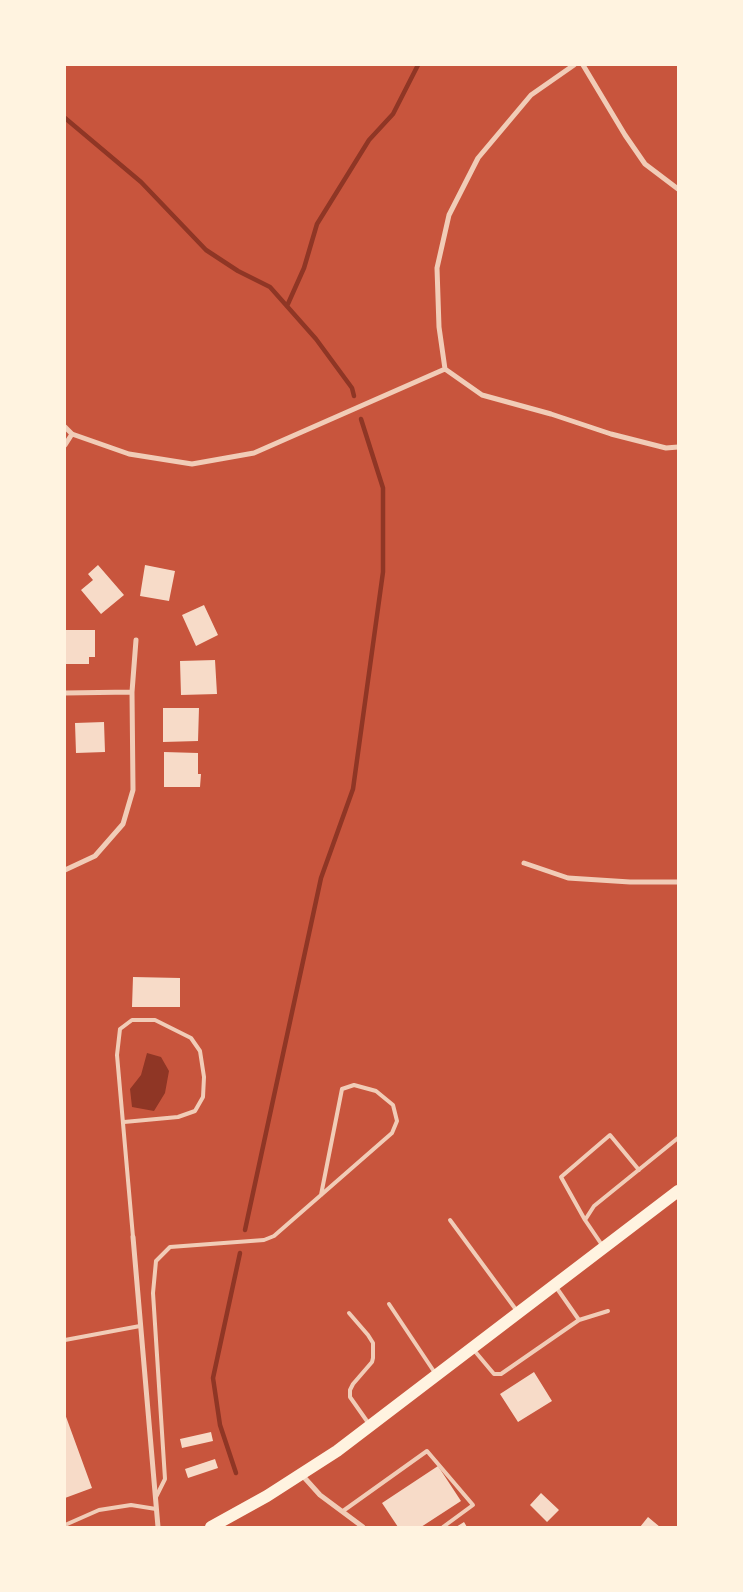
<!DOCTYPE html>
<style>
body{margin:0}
#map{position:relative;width:743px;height:1592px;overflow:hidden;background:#c8553d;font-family:Lato,sans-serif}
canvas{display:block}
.frame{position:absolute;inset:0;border:66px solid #fff3e0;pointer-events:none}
</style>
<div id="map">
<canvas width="743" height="1592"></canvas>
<div class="frame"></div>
</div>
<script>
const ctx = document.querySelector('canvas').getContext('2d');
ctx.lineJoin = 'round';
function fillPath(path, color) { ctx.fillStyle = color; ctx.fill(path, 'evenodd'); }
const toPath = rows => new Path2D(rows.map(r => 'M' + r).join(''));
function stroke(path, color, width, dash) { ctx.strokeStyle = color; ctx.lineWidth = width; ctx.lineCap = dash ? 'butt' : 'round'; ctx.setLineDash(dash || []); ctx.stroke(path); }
fillPath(toPath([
 [147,1053,161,1057,169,1071,165,1093,154,1111,132,1107,130,1089,141,1075]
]), '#8f3625');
stroke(toPath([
 [65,118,141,182,206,250,238,271,270,287,316,339,352,388,354,396],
 [287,306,304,268,317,224,369,140,393,114,418,65],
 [245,1230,321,878,353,789,383,572,383,488,361,419],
 [236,1473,220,1425,213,1378,240,1253]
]), '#8f3625', 4.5);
fillPath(toPath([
 [98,565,124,595,101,614,81,590,93,580,88,574],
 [145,565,175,571,169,601,140,596],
 [204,605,218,635,196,646,182,615],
 [65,630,95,630,95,657,89,657,89,664,65,664],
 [215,660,217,694,181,695,180,661],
 [163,708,199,708,198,741,163,742],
 [104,722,105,752,76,753,75,723],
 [164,752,198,753,198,774,201,774,200,787,164,787],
 [133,977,180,978,180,1007,132,1007],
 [534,1372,552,1401,518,1422,500,1394],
 [65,1414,92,1488,65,1498],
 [211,1432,213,1441,182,1448,180,1439],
 [215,1459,218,1468,188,1478,185,1469],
 [438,1466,461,1501,421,1527,398,1527,382,1503],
 [541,1493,559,1510,547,1522,530,1505],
 [648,1517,660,1527,640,1527],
 [464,1522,467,1527,456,1527]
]), '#f7dbc8');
stroke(toPath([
 [124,1122,178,1117,195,1111,203,1097,204,1077,200,1051,191,1038,155,1020,132,1020,120,1029,117,1055,133,1237],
 [450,1220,517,1311],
 [585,1220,561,1177,610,1135,639,1170],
 [602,1245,585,1220,594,1206,678,1138],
 [556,1287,579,1320],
 [389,1304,435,1373],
 [349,1313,368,1335,373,1343,373,1358,372,1362,353,1384,350,1390,350,1397,369,1424],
 [65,1340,140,1326],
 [473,1349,494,1374,501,1374,579,1320,608,1311],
 [156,1497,165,1479,153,1293,156,1261,170,1247,264,1240,274,1236,321,1195,392,1133,397,1121,393,1105,376,1091,354,1085,342,1089,321,1195],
 [343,1511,427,1451,473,1505,443,1527],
 [65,1525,99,1510,131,1505,156,1509]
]), '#f1ccb7', 4);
stroke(toPath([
 [574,65,531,95,478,158,449,215,437,268,439,327,445,369,482,395,551,414,611,434,666,448,678,447],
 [583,65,625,135,645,164,678,189],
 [65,427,72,434,129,454,192,464,254,453,445,369],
 [65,445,72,434],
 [65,693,132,692],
 [524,863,568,878,630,882,678,882],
 [65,870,95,856,123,824,133,790,132,692,136,640],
 [133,1237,158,1527],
 [302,1475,320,1495,363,1527]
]), '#f1ccb7', 5);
stroke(toPath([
 [211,1527,267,1496,337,1451,678,1191]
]), '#fff3e0', 12);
</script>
